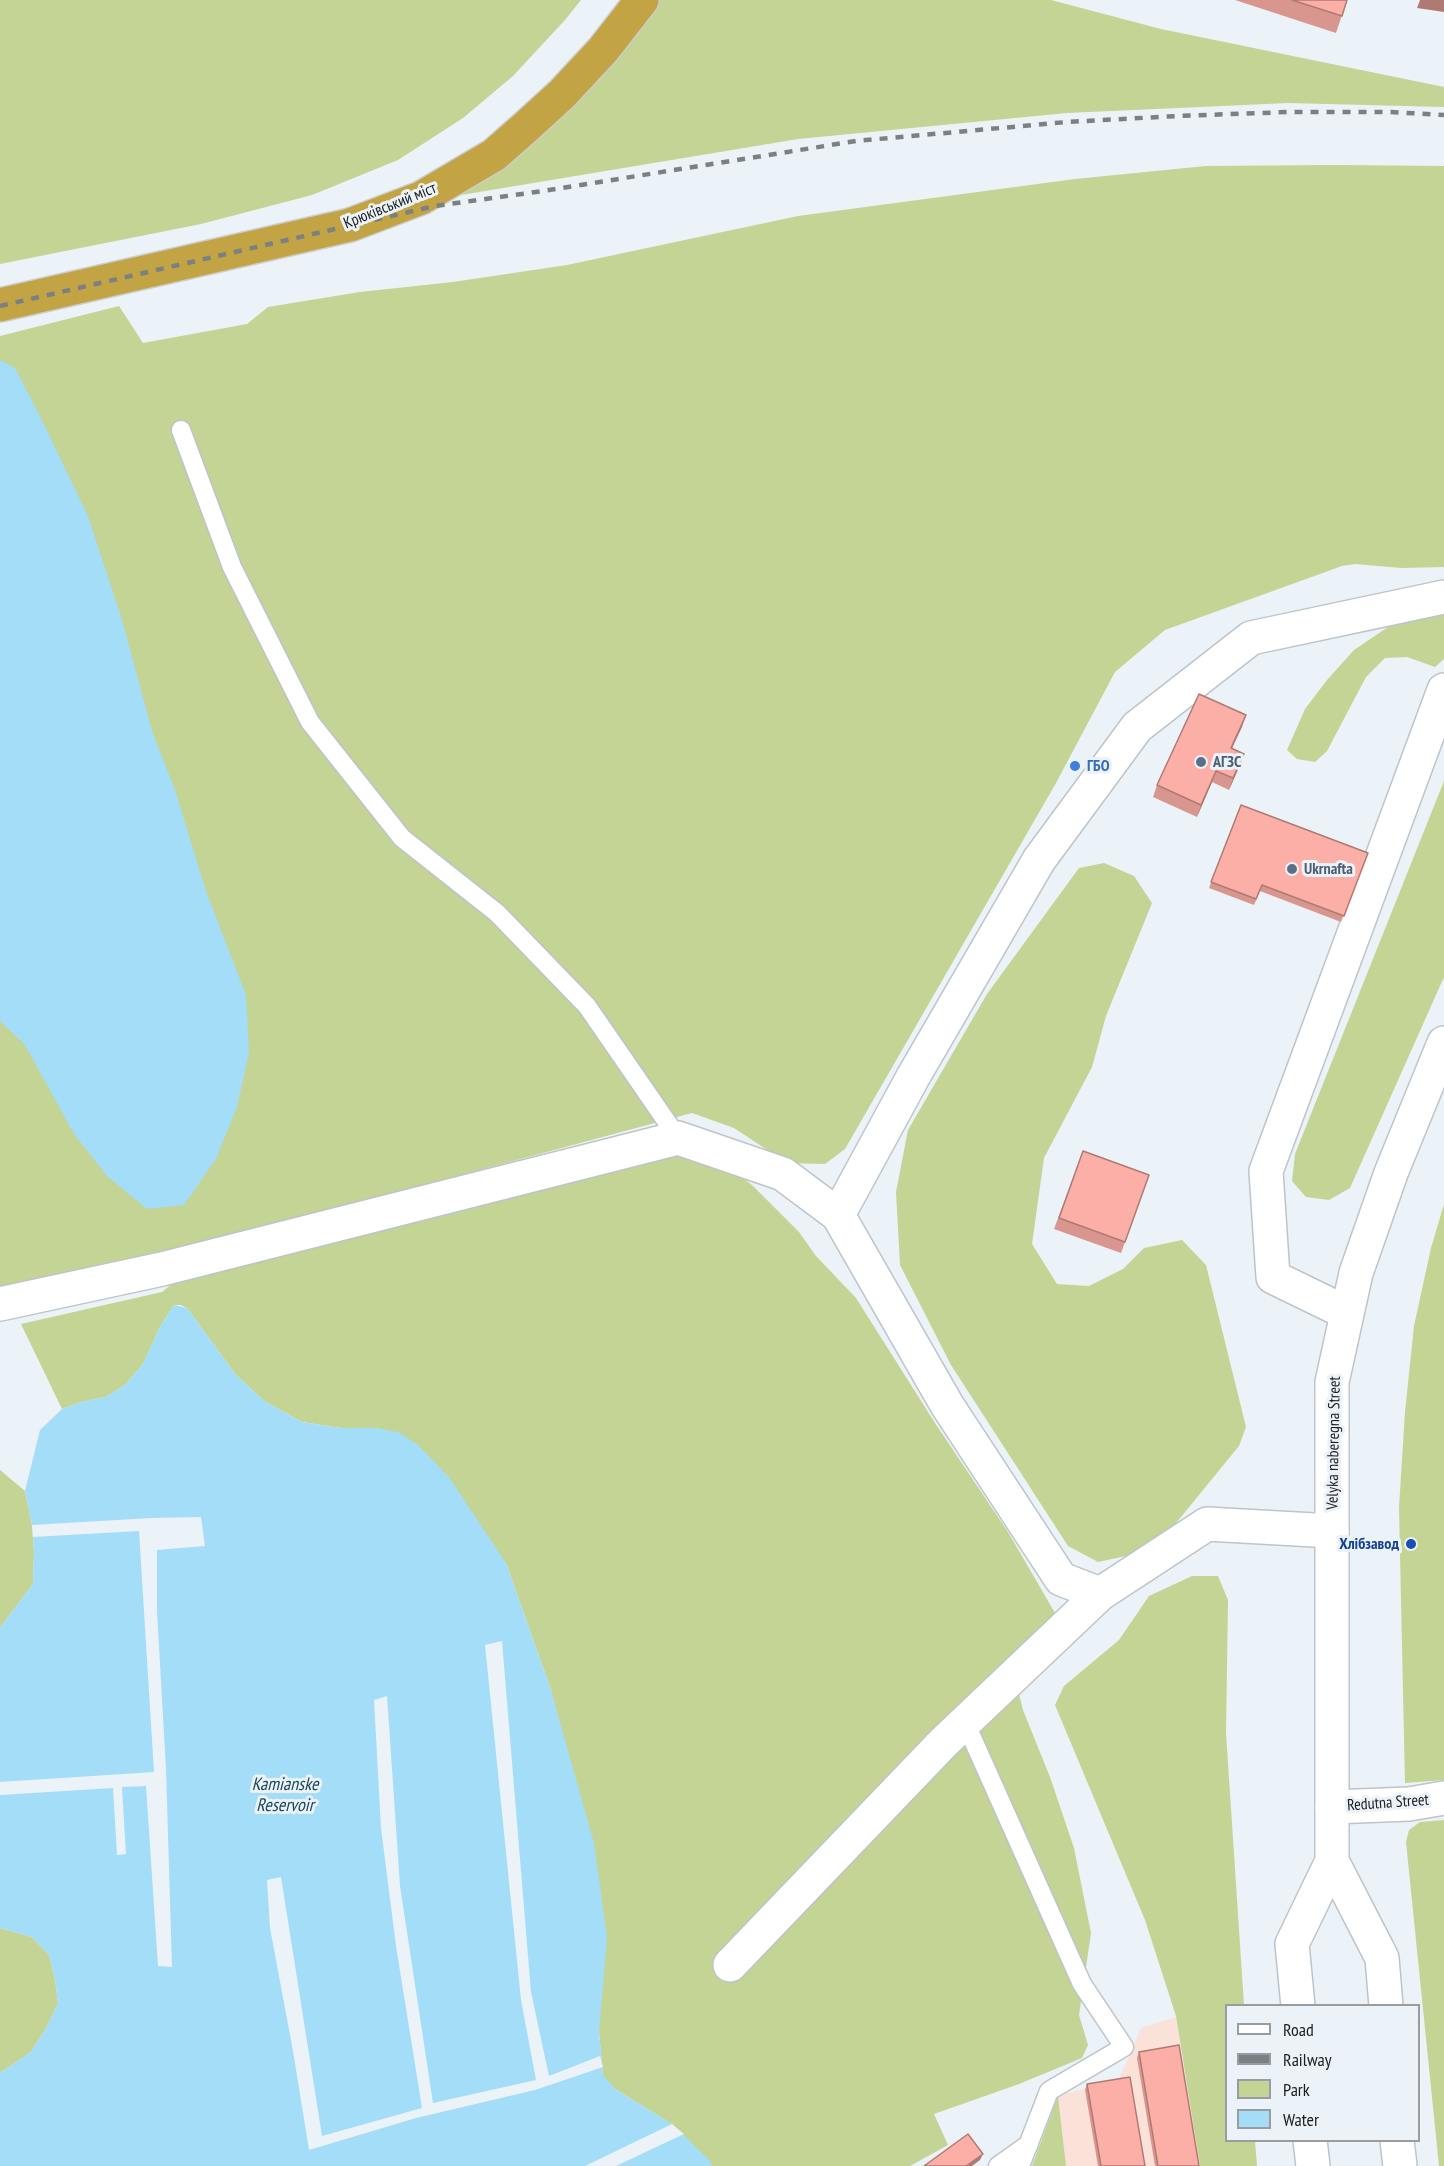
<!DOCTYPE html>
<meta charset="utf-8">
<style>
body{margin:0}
#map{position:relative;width:1444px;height:2166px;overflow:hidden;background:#ebf2f8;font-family:"PT Sans Narrow",sans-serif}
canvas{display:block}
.legend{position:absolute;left:1225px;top:2004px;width:195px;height:138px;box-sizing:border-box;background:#ebf2f8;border:2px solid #989da1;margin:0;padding:8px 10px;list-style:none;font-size:18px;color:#1b1d1f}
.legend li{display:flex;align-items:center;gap:12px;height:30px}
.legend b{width:30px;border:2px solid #989da1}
</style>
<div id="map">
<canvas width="1444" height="2166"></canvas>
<ul class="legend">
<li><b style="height:8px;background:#fff"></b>Road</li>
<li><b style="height:8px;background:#7b8083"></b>Railway</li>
<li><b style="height:16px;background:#c3d494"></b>Park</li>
<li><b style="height:16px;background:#a4ddf8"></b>Water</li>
</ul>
</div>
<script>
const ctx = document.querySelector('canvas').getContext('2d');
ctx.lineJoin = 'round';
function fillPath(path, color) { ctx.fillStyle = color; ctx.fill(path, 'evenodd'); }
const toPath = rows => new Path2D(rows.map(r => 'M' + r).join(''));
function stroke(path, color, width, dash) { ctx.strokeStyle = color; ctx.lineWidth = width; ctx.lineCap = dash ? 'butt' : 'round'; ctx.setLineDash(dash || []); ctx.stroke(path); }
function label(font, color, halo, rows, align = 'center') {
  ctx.font = font + ' "PT Sans Narrow",sans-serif'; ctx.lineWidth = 6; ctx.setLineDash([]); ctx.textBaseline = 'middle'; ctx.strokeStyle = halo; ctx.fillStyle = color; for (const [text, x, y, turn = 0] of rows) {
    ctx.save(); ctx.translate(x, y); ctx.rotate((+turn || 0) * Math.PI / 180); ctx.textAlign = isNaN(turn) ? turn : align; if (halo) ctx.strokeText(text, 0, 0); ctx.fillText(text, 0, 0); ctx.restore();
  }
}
fillPath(toPath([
 [1176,2017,1200,2166,1066,2166,1058,2096,1119,2079,1141,2028]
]), '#fae2d8');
fillPath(toPath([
 [0,0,581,0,565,20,513,76,463,118,398,160,312,195,201,224,0,264],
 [659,0,1051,0,1161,29,1444,87,1444,107,1288,103,1067,113,798,139,461,195,503,166,577,102,625,48],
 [1335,165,1444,166,1444,567,1402,568,1355,564,1342,566,1165,630,1115,672,1056,783,845,1149,825,1164,787,1163,734,1128,692,1113,130,1264,0,1290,0,336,119,306,143,343,247,324,268,307,360,292,453,282,567,265,798,216,1075,179,1206,166],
 [1444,614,1444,659,1435,667,1407,657,1385,658,1366,677,1327,751,1315,762,1297,759,1287,750,1305,709,1327,680,1354,650,1388,627],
 [1444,781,1444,977,1350,1188,1329,1200,1306,1197,1292,1181,1295,1154],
 [1104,863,1134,876,1152,903,1106,1016,1092,1067,1044,1158,1032,1244,1057,1284,1089,1286,1123,1269,1144,1248,1182,1240,1206,1265,1246,1427,1239,1446,1154,1550,1098,1562,1068,1546,951,1365,900,1265,896,1192,908,1130,987,994,1079,868],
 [674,1154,695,1155,733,1171,752,1185,799,1232,816,1256,856,1298,935,1423,1008,1532,1055,1613,1011,1662,1023,1710,1050,1777,1074,1848,1091,1933,1079,2015,1088,2045,1082,2058,1019,2084,934,2114,948,2145,910,2166,712,2166,708,2160,672,2124,615,2089,603,2076,599,2032,564,1741,550,1687,506,1563,377,1428,341,1428,302,1422,264,1401,236,1375,187,1308,181,1305,174,1305,160,1327,143,1364,125,1385,106,1397,81,1402,62,1409,21,1324,162,1292,172,1284,374,1233,553,1184],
 [1444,1204,1444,1780,1405,1783,1399,1508,1405,1412,1414,1326,1431,1248],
 [0,1470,25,1491,32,1525,34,1553,33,1584,0,1628],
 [1192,1576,1218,1576,1228,1600,1226,1733,1244,2005,1226,2006,1226,2140,1255,2141,1257,2166,1200,2166,1176,2016,1145,1920,1055,1705,1064,1686,1119,1640,1149,1596],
 [1444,1820,1444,2166,1439,2166,1406,1842,1409,1830,1420,1822],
 [0,1928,32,1937,49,1955,55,1979,58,2004,45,2030,31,2052,0,2073],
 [1058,2096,1066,2166,1032,2166]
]), '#c3d494');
fillPath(toPath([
 [0,360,15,368,40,416,88,516,123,623,152,731,175,790,206,891,246,995,249,1053,237,1107,216,1159,184,1205,147,1209,107,1176,74,1134,25,1045,0,1021],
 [174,1305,187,1308,236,1375,264,1401,302,1422,341,1428,377,1428,398,1432,417,1444,449,1477,506,1563,550,1687,594,1843,607,1938,599,2032,603,2075,615,2089,672,2124,709,2160,712,2166,0,2166,0,2073,31,2052,45,2030,58,2004,55,1979,49,1955,32,1937,0,1928,0,1628,33,1584,34,1553,32,1525,25,1491,40,1430,62,1409,81,1402,106,1397,125,1385,143,1364,160,1327]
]), '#a4ddf8');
fillPath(toPath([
 [201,1517,205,1546,157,1550,157,1611,166,1769,172,1967,158,1966,146,1786,122,1787,126,1854,117,1855,113,1788,0,1795,0,1782,154,1772,139,1531,33,1537,32,1525,151,1518],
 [502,1641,531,1992,549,2076,600,2056,603,2067,535,2090,416,2118,309,2150,293,2051,270,1928,267,1880,281,1877,322,2136,422,2108,396,1946,381,1828,374,1700,387,1696,400,1886,433,2103,536,2080,521,2000,485,1645],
 [672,2124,684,2134,616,2166,585,2166]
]), '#ebf2f8');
const service = toPath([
 [181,430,232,567,310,722,402,838,497,913,587,1006,678,1138],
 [965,1722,1082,1984,1124,2047,1049,2091,1020,2166],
 [998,2166,1029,2144]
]);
const minor = toPath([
 [838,1215,913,1077,1039,860,1137,727,1251,638,1444,597],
 [0,1304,162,1269,678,1138,783,1174,838,1215,947,1405,1061,1579,1100,1594,1207,1524,1332,1531],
 [1347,1313,1273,1277,1266,1171,1444,690],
 [1332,1807,1409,1804,1444,1798],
 [730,1965,943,1743,1100,1594]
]);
const tertiary = toPath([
 [1332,1861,1382,1958,1386,2006],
 [1298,2006,1292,1944,1332,1861,1332,1382,1356,1273,1391,1173,1444,1043],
 [1310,2140,1313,2166],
 [1397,2140,1400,2166]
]);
const trunk = toPath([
 [0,305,350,225,421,198,494,155,527,126,562,94,603,50,642,0]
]);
stroke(service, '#bdc4ca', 21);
stroke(minor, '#bdc4ca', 36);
stroke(tertiary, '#bdc4ca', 36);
stroke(trunk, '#cdcdce', 36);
stroke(service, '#fff', 18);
stroke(minor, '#fff', 33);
stroke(tertiary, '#fff', 33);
stroke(trunk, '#c2a444', 33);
stroke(toPath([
 [0,306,435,206,543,191,856,141,1067,122,1177,116,1289,112,1391,112,1444,115]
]), '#7b8083', 4.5, [8, 8]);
fillPath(toPath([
 [1235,0,1347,0,1336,33],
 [1246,715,1232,748,1240,765,1229,790,1212,782,1197,817,1153,797,1157,785],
 [1241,805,1368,853,1341,922,1260,891,1254,905,1209,888],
 [1083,1151,1149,1175,1121,1253,1054,1229],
 [1139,2052,1199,2166,1155,2166,1137,2058],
 [1087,2084,1145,2166,1098,2166,1085,2090]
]), '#d9968f');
fillPath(toPath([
 [1420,0,1444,0,1444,12,1417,8],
 [1246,715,1242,727,1227,759,1231,748],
 [1244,754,1240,765,1229,790,1233,778],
 [1216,771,1212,782,1197,817,1201,805],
 [983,2154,980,2160,972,2166,966,2166]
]), '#b07a74');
const building = toPath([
 [1292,0,1347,0,1342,16,1292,0],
 [1199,694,1246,715,1231,748,1244,754,1233,778,1216,771,1201,805,1157,785,1199,694],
 [1241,805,1368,853,1344,916,1262,885,1256,899,1211,882,1241,805],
 [1083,1151,1149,1175,1125,1242,1059,1218,1083,1151],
 [1179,2045,1199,2166,1158,2166,1139,2052,1179,2045],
 [1130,2077,1145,2166,1101,2166,1087,2084,1130,2077],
 [968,2134,983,2154,966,2166,924,2166,968,2134]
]);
fillPath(building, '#fcafa6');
stroke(building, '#b07a74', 1.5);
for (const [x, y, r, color] of [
 [1201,762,6,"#5c6f8a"],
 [1075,766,6,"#3f7fe0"],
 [1292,869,6,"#5c6f8a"],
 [1411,1544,6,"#1a4fb4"]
]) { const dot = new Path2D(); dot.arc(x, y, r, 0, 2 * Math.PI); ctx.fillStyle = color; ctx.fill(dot); stroke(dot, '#ebf2f8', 2); }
label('16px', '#1b1d1f', '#ebf2f8', [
 ["Крюківський міст",390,206,-22],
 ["Velyka naberegna Street",1334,1443,-89],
 ["Redutna Street",1388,1803,-4]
]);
label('bold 16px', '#4e5e75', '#ebf2f8', [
 ["АГЗС",1213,762],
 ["Ukrnafta",1304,869]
], 'left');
label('bold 16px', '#366cbe', '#ebf2f8', [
 ["ГБО",1087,766]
], 'left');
label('bold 16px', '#164399', '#ebf2f8', [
 ["Хлібзавод",1399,1544]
], 'right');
label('italic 18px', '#1b485b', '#ebf2f8', [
 ["Kamianske",285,1785],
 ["Reservoir",285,1806]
]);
</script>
